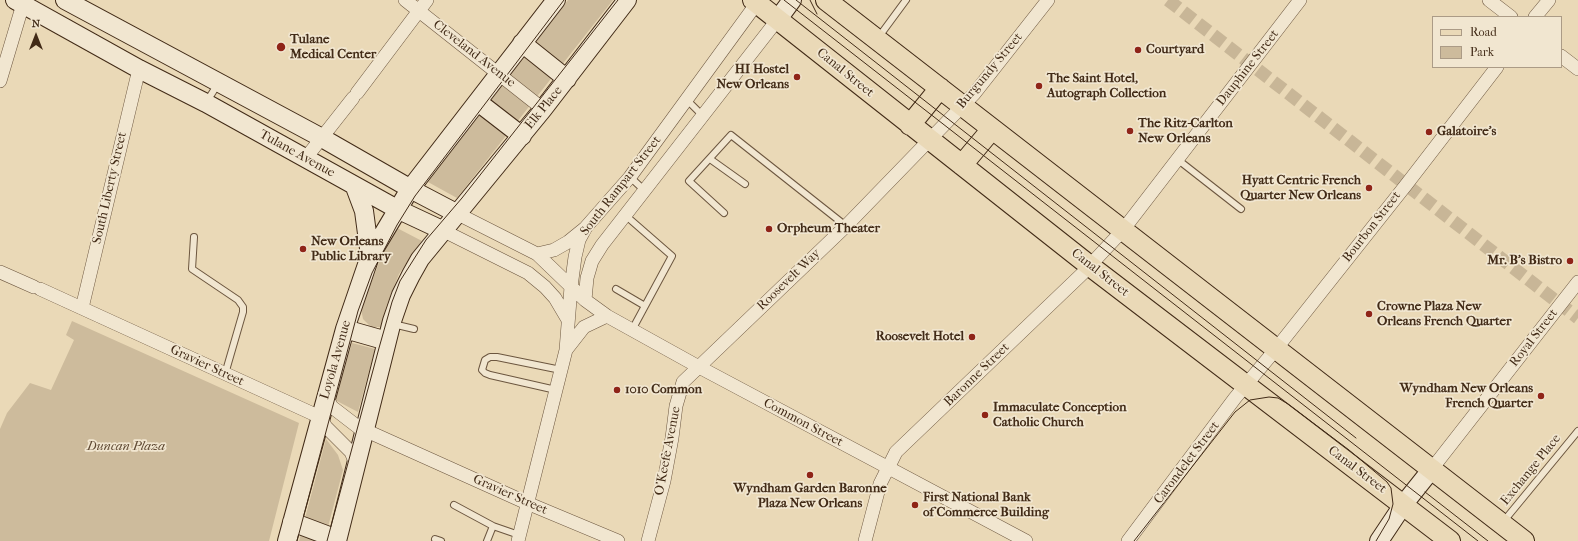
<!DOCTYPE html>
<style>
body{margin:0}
#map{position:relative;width:1578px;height:541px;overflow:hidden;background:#ead9b7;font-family:"IM FELL French Canon",serif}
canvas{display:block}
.legend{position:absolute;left:1432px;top:16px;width:130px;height:52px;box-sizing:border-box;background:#f1e6d0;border:1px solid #ab9b86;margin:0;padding:5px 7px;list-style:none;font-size:12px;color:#422b17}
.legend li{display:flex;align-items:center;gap:8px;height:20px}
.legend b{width:20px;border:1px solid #ab9b86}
.north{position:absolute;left:16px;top:16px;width:40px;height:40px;-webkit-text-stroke:3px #f1e6d0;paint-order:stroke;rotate:0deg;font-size:11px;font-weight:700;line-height:16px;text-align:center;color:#422b17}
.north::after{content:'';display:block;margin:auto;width:14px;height:18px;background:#422b17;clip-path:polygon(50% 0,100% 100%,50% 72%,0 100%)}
</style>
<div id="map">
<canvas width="1578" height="541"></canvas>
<ul class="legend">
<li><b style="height:5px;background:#ead9b7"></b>Road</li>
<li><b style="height:11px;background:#cdbb9c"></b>Park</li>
</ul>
<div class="north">N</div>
</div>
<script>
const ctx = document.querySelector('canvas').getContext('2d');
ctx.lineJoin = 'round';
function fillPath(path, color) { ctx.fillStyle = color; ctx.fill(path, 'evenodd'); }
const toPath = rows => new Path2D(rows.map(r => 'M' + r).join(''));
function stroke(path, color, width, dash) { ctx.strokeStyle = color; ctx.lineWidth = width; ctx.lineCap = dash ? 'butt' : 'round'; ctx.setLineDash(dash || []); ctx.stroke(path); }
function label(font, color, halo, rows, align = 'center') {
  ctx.font = font + ' "IM FELL French Canon",serif'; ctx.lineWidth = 3.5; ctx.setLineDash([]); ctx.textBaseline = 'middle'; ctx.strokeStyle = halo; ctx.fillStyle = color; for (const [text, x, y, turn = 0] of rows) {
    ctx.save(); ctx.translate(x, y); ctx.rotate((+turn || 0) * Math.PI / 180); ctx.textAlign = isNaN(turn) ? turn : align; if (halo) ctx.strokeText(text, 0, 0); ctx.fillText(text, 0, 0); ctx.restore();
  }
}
fillPath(toPath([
 [568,0,613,0,457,198,428,182],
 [397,228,422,241,399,274,386,307,381,327,371,327,363,319,361,309,380,260],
 [72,321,299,423,269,541,0,541,0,429,7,413,30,383,51,390,74,340,66,335],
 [352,343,375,349,358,412,335,400],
 [326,439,338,455,343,470,328,527,325,541,299,541]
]), '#cdbb9c');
stroke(toPath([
 [1168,0,1578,318]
]), '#c8b697', 13, [13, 6]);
const lane = toPath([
 [878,38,906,0],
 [686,99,702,115],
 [207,101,218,84],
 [710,159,745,184],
 [1177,159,1241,209],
 [630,177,644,190],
 [724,213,689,181,731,135,846,226],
 [625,215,672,256,632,330],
 [194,237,192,269,238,300,243,307,243,312,225,374],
 [616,289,645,306],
 [393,324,414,329],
 [556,390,490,375,485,373,482,370,485,360,490,357,497,357,561,370],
 [454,505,493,526],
 [1503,522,1578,431],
 [435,539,441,541],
 [487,541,493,526,519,535]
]);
const street = toPath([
 [405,0,543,109],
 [1489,0,1511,17],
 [1535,17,1549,0],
 [1561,56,1578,69],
 [0,81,23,4,27,0],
 [357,93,427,0],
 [305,159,353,98],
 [458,214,537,254,585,300,607,316,699,367,1026,541],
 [444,231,528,273,545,287,555,298,568,320],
 [537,254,554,250,568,242,584,229],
 [0,272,34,287],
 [40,289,320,417,326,427,351,452,356,464],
 [585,300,587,278,592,261,602,245,778,19],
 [82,308,139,69],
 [566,350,584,327,607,316],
 [326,396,332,407,358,427,527,503,618,541],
 [1431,470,1578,282],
 [518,541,566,350,571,287,575,257,579,240,586,227,630,177,757,3],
 [648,541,664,481,672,438,676,406,683,382,846,226,974,94,1048,0],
 [865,541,880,484,896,452,1082,274,1123,230,1300,0],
 [1128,541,1235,398,1276,349,1406,185,1497,67]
]);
const secondary = toPath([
 [15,0,139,69,206,103,397,209,444,231],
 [65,0,322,138,418,193,458,214],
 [778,19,792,0],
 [522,43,567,79],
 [478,102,522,136],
 [355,187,364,211,370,256],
 [345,329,387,341],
 [292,522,337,539],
 [287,541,345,329,370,256,410,189,556,0],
 [337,541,392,321,401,295,411,275,420,259,543,109,627,0],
 [1379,541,1403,505,1431,470]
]);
const primary = toPath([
 [753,0,1090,266,1450,541],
 [826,0,1524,541],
 [910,125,940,88],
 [962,165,992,129]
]);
stroke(lane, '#6c563f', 8);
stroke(street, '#6c563f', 14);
stroke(secondary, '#422b17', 20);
stroke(primary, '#422b17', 22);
stroke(lane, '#f1e6d0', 6);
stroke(street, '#f1e6d0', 13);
stroke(secondary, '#f1e6d0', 18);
stroke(primary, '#ead9b7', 20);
stroke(toPath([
 [784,0,1478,541],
 [796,0,1356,438],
 [810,0,817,14],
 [1425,492,1488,541],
 [297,541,358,311,372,273,397,225,415,196,564,0],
 [327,541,379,348,392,302,400,281,426,240,462,198,618,0],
 [1134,541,1235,412,1250,400,1269,397,1278,398,1288,404,1349,450,1387,482,1391,488,1393,504,1389,519,1376,541]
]), '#422b17', 1);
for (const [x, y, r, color] of [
 [281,47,5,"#8f2418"],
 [1138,50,4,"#8f2418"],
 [797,77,4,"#8f2418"],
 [1039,86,4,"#8f2418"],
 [1130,131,4,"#8f2418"],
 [1429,132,4,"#8f2418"],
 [1369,188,4,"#8f2418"],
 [769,229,4,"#8f2418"],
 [303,249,4,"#8f2418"],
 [1570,261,4,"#8f2418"],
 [1369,314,4,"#8f2418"],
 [972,337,4,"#8f2418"],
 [617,390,4,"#8f2418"],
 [1541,396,4,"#8f2418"],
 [985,415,4,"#8f2418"],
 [810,475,4,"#8f2418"],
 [915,505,4,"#8f2418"]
]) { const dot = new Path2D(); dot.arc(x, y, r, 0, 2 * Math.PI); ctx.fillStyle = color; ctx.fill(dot); stroke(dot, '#f1e6d0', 1.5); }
label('bold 13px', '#422b17', '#f1e6d0', [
 ["Tulane",290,40],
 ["Medical Center",290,55],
 ["Courtyard",1146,50],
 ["HI Hostel",789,70,"right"],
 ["New Orleans",789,85,"right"],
 ["The Saint Hotel,",1047,79],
 ["Autograph Collection",1047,94],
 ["The Ritz-Carlton",1138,124],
 ["New Orleans",1138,139],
 ["Galatoire's",1437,132],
 ["Hyatt Centric French",1361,181,"right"],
 ["Quarter New Orleans",1361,196,"right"],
 ["Orpheum Theater",777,229],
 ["New Orleans",311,242],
 ["Public Library",311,257],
 ["Mr. B's Bistro",1562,261,"right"],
 ["Crowne Plaza New",1377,307],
 ["Orleans French Quarter",1377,322],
 ["Roosevelt Hotel",964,337,"right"],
 ["Wyndham New Orleans",1533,389,"right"],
 ["French Quarter",1533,404,"right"],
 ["1010 Common",625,390],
 ["Immaculate Conception",993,408],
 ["Catholic Church",993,423],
 ["Wyndham Garden Baronne",810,489,"center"],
 ["Plaza New Orleans",810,504,"center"],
 ["First National Bank",923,498],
 ["of Commerce Building",923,513]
], 'left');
label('13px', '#422b17', '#f1e6d0', [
 ["Cleveland Avenue",474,54,38],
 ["Dauphine Street",1248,68,-52],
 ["Burgundy Street",990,71,-50],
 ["Canal Street",845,73,39],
 ["Elk Place",544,108,-51],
 ["Tulane Avenue",297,154,29],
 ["South Rampart Street",621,186,-52],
 ["South Liberty Street",110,188,-77],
 ["Bourbon Street",1372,227,-52],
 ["Canal Street",1100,273,38],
 ["Roosevelt Way",789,280,-44],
 ["Royal Street",1534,338,-52],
 ["Loyola Avenue",336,360,-74],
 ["Gravier Street",207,366,25],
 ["Baronne Street",977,375,-44],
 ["Common Street",803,423,28],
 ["O'Keefe Avenue",668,451,-79],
 ["Carondelet Street",1187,463,-53],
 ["Canal Street",1357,470,37],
 ["Exchange Place",1531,470,-51],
 ["Gravier Street",510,495,24]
]);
label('italic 13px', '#5e4832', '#f1e6d0', [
 ["Duncan Plaza",126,447]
]);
</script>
